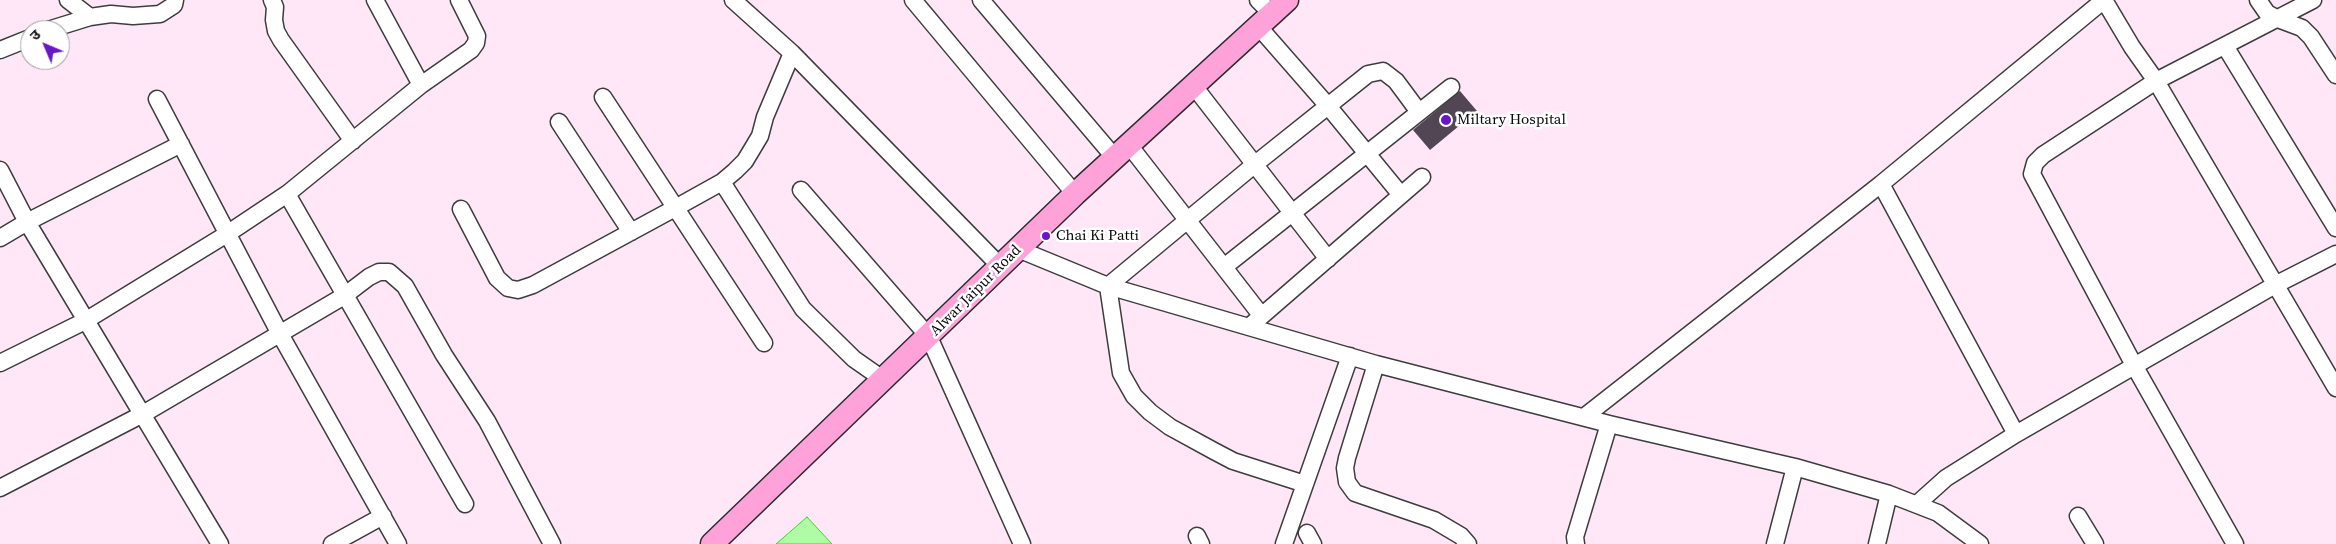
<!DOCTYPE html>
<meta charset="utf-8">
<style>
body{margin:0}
#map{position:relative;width:2336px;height:544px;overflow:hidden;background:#ffe7f8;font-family:"Source Serif 4","Noto Sans Devanagari",serif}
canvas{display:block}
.north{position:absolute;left:20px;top:20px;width:50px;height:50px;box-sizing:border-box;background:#fff;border:1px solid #9d9d9d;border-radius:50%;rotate:315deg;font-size:14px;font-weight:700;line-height:20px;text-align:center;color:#0a0a0a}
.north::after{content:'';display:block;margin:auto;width:18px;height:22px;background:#6816c6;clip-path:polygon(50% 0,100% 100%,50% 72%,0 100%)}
</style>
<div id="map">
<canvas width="2336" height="544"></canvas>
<div class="north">उ</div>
</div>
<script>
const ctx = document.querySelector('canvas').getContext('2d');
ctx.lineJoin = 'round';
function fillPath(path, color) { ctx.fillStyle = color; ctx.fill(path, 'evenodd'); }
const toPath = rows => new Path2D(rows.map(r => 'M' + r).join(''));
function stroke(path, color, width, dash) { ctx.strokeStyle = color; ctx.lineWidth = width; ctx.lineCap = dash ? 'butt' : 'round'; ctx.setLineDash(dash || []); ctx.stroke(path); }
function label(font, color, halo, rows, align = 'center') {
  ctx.font = font + ' "Source Serif 4",serif'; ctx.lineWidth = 5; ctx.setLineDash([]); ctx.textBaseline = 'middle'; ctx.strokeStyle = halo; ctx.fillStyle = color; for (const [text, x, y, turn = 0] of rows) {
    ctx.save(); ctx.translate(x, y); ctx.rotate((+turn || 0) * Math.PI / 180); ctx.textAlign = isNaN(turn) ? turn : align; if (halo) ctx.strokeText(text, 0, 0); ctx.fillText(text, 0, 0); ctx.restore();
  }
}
const water = toPath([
 [807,517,832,544,776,544,807,517]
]);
fillPath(water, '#b0fca6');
stroke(water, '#36da26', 1);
fillPath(toPath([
 [1460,91,1477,111,1430,150,1413,130]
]), '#524654');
const street = toPath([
 [68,0,90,17],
 [272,0,275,7,274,20,276,31,281,40,353,141],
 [375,0,421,85],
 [733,0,792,53,1000,266],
 [913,0,1075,194],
 [981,0,1115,158],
 [1258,0,1272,14],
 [2104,0,2132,47,2156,81,2336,388],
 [2258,0,2267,13,2278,19,2302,28,2311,37,2336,75],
 [1258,26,1328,106,1401,195],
 [48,30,90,17,111,14,133,16,160,14,174,5,175,0],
 [2225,46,2336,228],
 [0,50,30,38],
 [1193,85,1328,259],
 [603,97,764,343],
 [157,99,280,334,398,544],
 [559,122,631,232],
 [1129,145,1261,315],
 [0,170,27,222,220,544],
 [722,182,803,309,854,359,884,380],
 [1881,184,2016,434],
 [801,190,929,337,1022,544],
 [287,194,465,504],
 [461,209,497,278,508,288,518,290,533,285,677,207,722,182,735,171,745,161,760,136,765,117,792,53],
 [0,238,27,222,181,144],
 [1018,249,1108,286,1376,364,1609,424,1795,467,1889,494,1938,513,1980,544],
 [1224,267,1451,87],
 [1250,326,1422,177],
 [0,363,85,321,227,234,287,194,421,85,471,50,476,43,477,36,459,0],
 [1376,364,1347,458,1345,468,1347,482,1355,493,1434,520,1461,536,1468,544],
 [1584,417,1881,184,2104,0],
 [1305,484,1233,461,1214,451,1170,427,1150,412,1134,396,1121,373,1108,286,1254,165,1368,74,1383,71,1396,81,1419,112],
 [0,488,143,414,344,296,369,277,379,272,389,272,405,286,444,355,487,421,552,544],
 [1917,504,1946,478,2016,434,2275,285,2336,254],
 [2078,516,2095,544],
 [1307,533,1313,544],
 [1197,536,1201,544],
 [332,544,383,516],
 [1284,544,1350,356],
 [1576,544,1575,537,1609,424],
 [1775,544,1795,467],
 [1877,544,1889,494],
 [2235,544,2135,367,2032,174,2035,163,2043,155,2156,81,2313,0]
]);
const secondary = toPath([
 [712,544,1075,194,1287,0]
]);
stroke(street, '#3d3d3d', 19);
stroke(secondary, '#2c2c2c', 25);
stroke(street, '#fff', 16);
stroke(secondary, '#ffa2da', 22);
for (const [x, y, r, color] of [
 [1446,120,6,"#6816c6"],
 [1046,236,5,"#6816c6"]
]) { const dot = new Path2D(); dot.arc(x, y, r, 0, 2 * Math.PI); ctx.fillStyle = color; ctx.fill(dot); stroke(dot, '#fff', 2); }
label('15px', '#0a0a0a', '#fff', [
 ["Miltary Hospital",1457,120],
 ["Chai Ki Patti",1056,236]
], 'left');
label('15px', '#0a0a0a', '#fff', [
 ["Alwar Jaipur Road",976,291,-45]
]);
</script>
